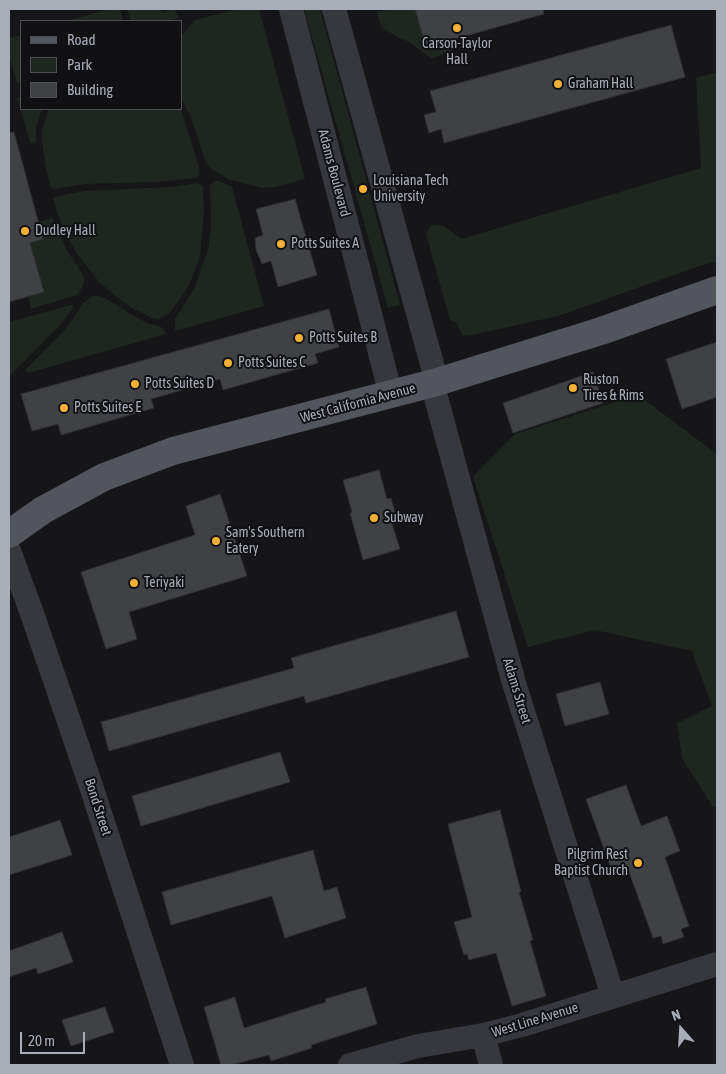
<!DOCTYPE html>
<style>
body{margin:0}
#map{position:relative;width:726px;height:1074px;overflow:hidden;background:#161618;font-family:"Asap Condensed",sans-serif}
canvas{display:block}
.frame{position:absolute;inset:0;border:10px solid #a8adb8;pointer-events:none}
.legend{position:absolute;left:20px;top:20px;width:162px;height:90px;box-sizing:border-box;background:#111113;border:1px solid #4d4f55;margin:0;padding:6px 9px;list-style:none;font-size:15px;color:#a8adb8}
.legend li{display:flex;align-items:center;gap:10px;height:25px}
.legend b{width:25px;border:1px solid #4d4f55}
.north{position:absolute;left:656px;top:1004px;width:50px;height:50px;-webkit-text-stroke:4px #111113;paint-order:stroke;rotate:341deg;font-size:14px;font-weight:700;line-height:20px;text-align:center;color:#a8adb8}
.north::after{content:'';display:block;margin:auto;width:18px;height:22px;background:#a8adb8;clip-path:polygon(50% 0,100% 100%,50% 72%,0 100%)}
.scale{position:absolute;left:20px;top:1032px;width:65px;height:22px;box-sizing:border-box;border:2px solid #a8adb8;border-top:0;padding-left:6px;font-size:15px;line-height:18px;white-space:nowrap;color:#a8adb8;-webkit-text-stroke:4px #111113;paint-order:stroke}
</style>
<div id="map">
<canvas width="726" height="1074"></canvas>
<div class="frame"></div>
<ul class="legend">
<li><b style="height:6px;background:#53555c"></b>Road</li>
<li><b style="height:14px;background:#1e261f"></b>Park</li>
<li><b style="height:14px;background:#404145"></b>Building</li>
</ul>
<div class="north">N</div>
<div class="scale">20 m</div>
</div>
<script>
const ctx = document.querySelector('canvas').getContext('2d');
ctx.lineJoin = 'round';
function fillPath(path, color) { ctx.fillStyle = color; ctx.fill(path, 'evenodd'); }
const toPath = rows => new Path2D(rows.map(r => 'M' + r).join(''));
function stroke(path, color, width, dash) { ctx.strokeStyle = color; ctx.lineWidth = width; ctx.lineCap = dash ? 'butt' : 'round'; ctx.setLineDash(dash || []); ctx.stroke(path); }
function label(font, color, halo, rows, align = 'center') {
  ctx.font = font + ' "Asap Condensed",sans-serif'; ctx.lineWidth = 4; ctx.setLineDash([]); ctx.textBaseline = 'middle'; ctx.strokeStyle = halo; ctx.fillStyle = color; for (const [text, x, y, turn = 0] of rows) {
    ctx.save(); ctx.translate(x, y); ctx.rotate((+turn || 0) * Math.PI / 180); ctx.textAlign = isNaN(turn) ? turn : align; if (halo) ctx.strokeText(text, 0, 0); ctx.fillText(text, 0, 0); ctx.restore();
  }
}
fillPath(toPath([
 [109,9,120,10,123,21,67,21],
 [127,9,161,9,162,12,174,9,179,18,168,21,131,21],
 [237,9,259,9,305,179,275,187,262,188,228,179,210,168,205,161,191,117,181,98,181,36,195,20],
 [304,9,320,9,400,305,388,308],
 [392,9,415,9,426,47,455,39,457,48,432,59,411,43,394,35,381,27,377,12],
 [21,35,21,83,17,84,9,55,9,38],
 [717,72,717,262,711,262,558,316,467,336,462,335,458,324,450,320,426,234,430,227,433,225,444,226,461,239,701,168,696,78],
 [21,96,21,109,42,109,36,128,36,142,34,144,30,142,17,98],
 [49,109,181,109,198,164,199,174,196,178,187,179,154,182,85,184,53,189,50,185,46,169,42,140,42,129],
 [215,181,219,181,232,187,264,306,175,331,175,319,194,289,208,250,211,226,210,185],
 [198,183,203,186,204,214,200,256,190,283,182,296,169,314,159,319,152,318,132,308,114,295,99,282,76,252,68,238,57,212,53,198,59,196,84,191,170,187],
 [52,218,68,252,82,273,84,278,83,286,77,295,31,309,28,296,30,243,43,239,39,222],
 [93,296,98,296,107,299,129,313,149,324,158,326,163,328,166,334,28,373,26,369,69,325,83,303],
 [71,305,73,305,73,308,61,324,9,377,9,322],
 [638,395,717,454,717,806,713,807,682,758,677,723,712,706,692,651,595,630,528,647,473,477,515,434]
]), '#1e261f');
const building = toPath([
 [415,9,543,9,544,14,426,47,415,9],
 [671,25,685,77,444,143,441,129,429,133,424,115,436,112,430,91,671,25],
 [14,132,43,239,30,243,44,292,9,302,9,133,14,132],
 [295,199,317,275,278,287,271,261,262,264,256,250,255,238,263,235,256,209,295,199],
 [329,309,339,347,315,354,318,363,223,390,220,379,151,399,154,408,61,435,58,424,32,431,21,394,329,309],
 [717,342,717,397,682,409,666,359,717,342],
 [593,372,603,403,513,433,503,403,593,372],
 [379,470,387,499,391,498,398,523,392,524,400,549,363,560,350,513,352,512,343,480,379,470],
 [220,494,247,576,129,612,137,639,106,649,81,572,195,535,186,506,220,494],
 [456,611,469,657,306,703,304,696,109,751,101,722,294,668,291,658,456,611],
 [600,682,609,714,565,726,556,694,600,682],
 [280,752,290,782,141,826,132,796,280,752],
 [626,785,641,826,667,816,680,851,665,857,689,926,681,929,684,937,663,944,661,936,653,938,628,869,613,874,586,799,626,785],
 [500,810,521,892,519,892,533,940,530,941,546,996,512,1006,496,953,469,960,467,954,464,955,454,922,472,917,448,824,500,810],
 [60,820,72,855,9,875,9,837,60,820],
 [313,850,324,891,337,887,346,918,285,938,272,896,171,925,162,892,313,850],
 [62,932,73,962,38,974,36,968,9,977,9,951,62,932],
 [366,987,377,1024,311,1045,312,1048,271,1061,269,1055,231,1065,221,1065,204,1007,235,997,244,1028,326,1002,325,999,366,987],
 [105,1007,114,1032,71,1046,62,1020,105,1007]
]);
fillPath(building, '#404145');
stroke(building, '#303034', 1);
stroke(toPath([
 [291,9,391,395],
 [334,9,437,382],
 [432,383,514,683,613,996],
 [9,551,34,619,91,786,182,1065],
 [483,1035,491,1065],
 [350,1065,418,1046,483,1035,522,1025,717,964]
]), '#37383d', 24);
stroke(toPath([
 [9,534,43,510,104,477,173,451,437,382,601,331,717,290]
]), '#53555c', 28);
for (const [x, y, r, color] of [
 [457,28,5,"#f2b134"],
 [558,84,5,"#f2b134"],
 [363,189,5,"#f2b134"],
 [25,231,5,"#f2b134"],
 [281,244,5,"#f2b134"],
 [299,338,5,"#f2b134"],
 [228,363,5,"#f2b134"],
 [135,384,5,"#f2b134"],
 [573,388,5,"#f2b134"],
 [64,408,5,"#f2b134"],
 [374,518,5,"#f2b134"],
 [216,541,5,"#f2b134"],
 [134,583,5,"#f2b134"],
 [638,863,5,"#f2b134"]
]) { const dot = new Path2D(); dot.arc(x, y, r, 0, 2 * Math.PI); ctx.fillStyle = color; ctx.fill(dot); stroke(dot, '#111113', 2); }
label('14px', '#a8adb8', '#111113', [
 ["Carson-Taylor",457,44,"center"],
 ["Hall",457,60,"center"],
 ["Graham Hall",568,84],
 ["Louisiana Tech",373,181],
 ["University",373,197],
 ["Dudley Hall",35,231],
 ["Potts Suites A",291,244],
 ["Potts Suites B",309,338],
 ["Potts Suites C",238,363],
 ["Ruston",583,380],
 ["Tires & Rims",583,396],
 ["Potts Suites D",145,384],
 ["Potts Suites E",74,408],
 ["Subway",384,518],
 ["Sam's Southern",226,533],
 ["Eatery",226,549],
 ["Teriyaki",144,583],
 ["Pilgrim Rest",628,855,"right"],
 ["Baptist Church",628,871,"right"]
], 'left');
label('14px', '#a8adb8', '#111113', [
 ["Adams Boulevard",334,173,75],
 ["West California Avenue",358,403,-15],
 ["Adams Street",517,691,73],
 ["Bond Street",98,807,72],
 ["West Line Avenue",535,1020,-17]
]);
</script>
